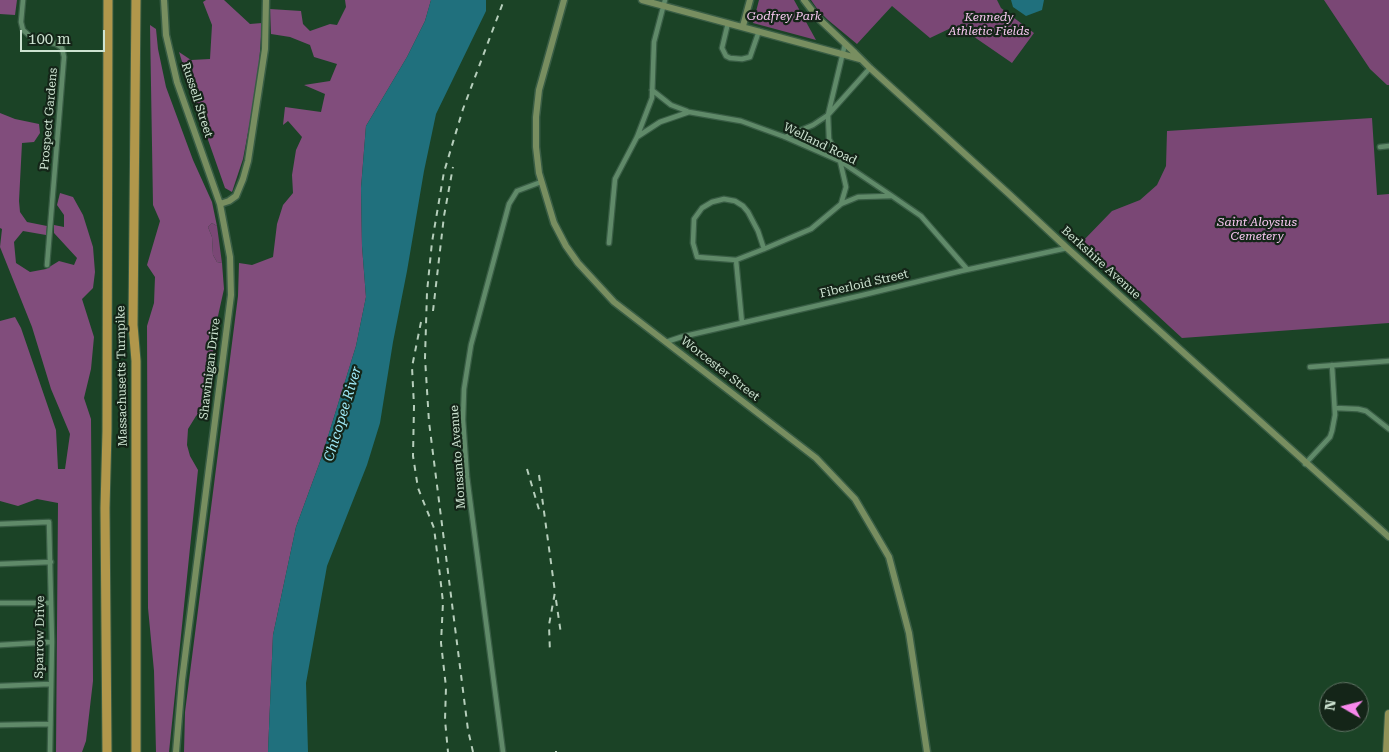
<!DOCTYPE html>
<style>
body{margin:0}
#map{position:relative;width:1389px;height:752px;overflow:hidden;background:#1b4326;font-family:"Roboto Serif",serif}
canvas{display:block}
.north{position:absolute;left:1319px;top:682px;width:50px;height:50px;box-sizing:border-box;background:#142518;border:1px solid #5e7162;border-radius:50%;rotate:278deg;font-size:14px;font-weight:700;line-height:20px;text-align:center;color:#cde3d1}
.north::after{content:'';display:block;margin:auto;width:18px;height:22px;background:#f788ec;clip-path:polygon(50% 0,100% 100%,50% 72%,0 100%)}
.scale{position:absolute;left:20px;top:30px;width:85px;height:22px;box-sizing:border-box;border:2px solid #cde3d1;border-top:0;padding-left:6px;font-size:15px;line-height:18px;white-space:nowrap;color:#cde3d1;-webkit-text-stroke:4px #142518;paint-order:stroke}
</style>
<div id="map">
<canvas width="1389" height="752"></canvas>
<div class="north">N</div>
<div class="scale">100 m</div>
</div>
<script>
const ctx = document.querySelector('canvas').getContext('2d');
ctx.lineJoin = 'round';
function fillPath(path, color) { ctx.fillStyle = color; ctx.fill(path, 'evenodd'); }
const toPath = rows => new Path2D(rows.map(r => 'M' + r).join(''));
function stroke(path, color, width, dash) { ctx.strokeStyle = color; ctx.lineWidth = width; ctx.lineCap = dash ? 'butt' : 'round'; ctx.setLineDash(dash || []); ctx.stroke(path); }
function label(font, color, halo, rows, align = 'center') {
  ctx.font = font + ' "Roboto Serif",serif'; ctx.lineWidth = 4.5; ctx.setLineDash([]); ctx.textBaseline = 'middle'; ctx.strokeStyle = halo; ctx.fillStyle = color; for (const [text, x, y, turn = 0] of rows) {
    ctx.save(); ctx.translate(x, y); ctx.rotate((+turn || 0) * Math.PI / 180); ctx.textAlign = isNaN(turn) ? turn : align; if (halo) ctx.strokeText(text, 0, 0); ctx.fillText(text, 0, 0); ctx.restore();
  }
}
fillPath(toPath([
 [759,0,794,0,816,40,753,23],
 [811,0,997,0,1001,8,1034,33,1012,63,967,32,951,28,930,38,892,6,857,44,828,20,818,10],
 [1324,0,1389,0,1389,85,1387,85,1370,69],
 [1372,118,1377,195,1389,194,1389,323,1182,338,1080,244,1112,211,1140,200,1157,185,1166,166,1167,131],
 [212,223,217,226,222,263,217,262,213,255,212,237,208,227]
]), '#7a4775');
fillPath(toPath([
 [0,0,17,0,15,15,0,14],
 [206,0,224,0,250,24,262,23,259,65,250,122,243,159,232,192,225,188,194,100,179,52,191,60,210,59,212,25,203,2],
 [345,0,431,0,425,21,407,57,366,126,361,188,362,246,366,297,356,346,321,459,296,527,273,635,268,752,184,752,185,712,238,296,239,263,252,265,273,257,277,224,283,205,293,193,292,175,296,150,302,137,288,121,283,125,285,107,321,112,325,94,304,85,330,81,337,64,314,57,310,45,290,37,271,34,270,9,301,11,303,24,310,31,330,24,337,25,346,7],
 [150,25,156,29,158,49,166,87,193,160,212,202,217,226,212,223,208,227,212,237,213,255,217,262,222,263,224,289,216,325,208,406,196,416,188,429,187,445,190,456,198,470,169,752,156,752,154,671,148,608,147,326,154,303,155,277,147,265,160,221,153,205],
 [0,113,15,119,39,124,40,133,34,142,22,143,19,201,20,212,27,222,47,226,46,235,23,231,14,242,16,263,30,272,46,269,59,261,74,265,77,258,54,233,54,225,64,227,64,215,57,205,60,193,73,197,83,215,93,247,95,272,93,288,82,299,94,337,91,369,84,398,91,419,93,681,86,741,82,752,56,752,58,503,37,499,18,506,0,501,0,321,15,317,21,328,56,430,58,469,65,469,70,434,51,389,32,327,0,247,2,229,0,228]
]), '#814d7c');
fillPath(toPath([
 [431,0,486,0,486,11,436,114,424,171,407,271,393,342,380,423,367,465,327,566,306,683,308,752,268,752,273,635,296,527,321,459,356,346,366,297,362,246,361,188,366,126,407,57,425,21],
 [1011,0,1044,0,1042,10,1026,16,1013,7]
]), '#20707d');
const street = toPath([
 [23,0,21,22,23,30,32,38,56,44,62,48,64,57,47,265],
 [728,23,722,48,726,56,730,58,742,59,750,57,759,31],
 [652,90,671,105,687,111],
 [637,137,660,122,689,112,741,121,785,137,840,161,892,196,921,216,967,269],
 [785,137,813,125,828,115,845,44],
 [1380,147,1389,146],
 [841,204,846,187,844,178,840,161,829,139,828,115,870,68],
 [609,243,615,179,637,137,652,98,654,42,665,0],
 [764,249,758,231,748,212,743,206,735,201,724,199,712,202,702,208,694,219,693,243,697,257,736,260,764,249,811,229,841,204,858,197,891,196],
 [736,260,742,323],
 [666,342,681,337,863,295,961,271,1067,248],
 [1310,367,1389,361],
 [1335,408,1358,409,1366,411,1389,429],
 [1305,464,1330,437,1332,431,1335,415,1332,365],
 [0,524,49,522,52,642,50,752],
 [0,564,51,562],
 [0,603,51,603],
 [0,645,52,642],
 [0,686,50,684],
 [0,725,49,724],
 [503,752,467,477,463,420,464,389,471,345,509,204,517,191,541,182]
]);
const secondary = toPath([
 [164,0,166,35,177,82,220,204],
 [564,0,539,90,536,117,536,147,539,173,554,223,566,246,578,263,614,302,816,458,855,499,889,557,909,633,927,752],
 [642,0,860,59],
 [804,0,817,17,855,53,870,68,1009,194,1067,248,1389,537],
 [743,26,750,0],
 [176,752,182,680,231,295,230,257,220,204,229,201,236,196,243,179,248,161,265,49,266,0]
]);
const primary = toPath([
 [1387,752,1389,714]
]);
const highway = toPath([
 [107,752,105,508,107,431,108,0],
 [136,752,136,361,133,325,136,0]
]);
stroke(street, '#395d45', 7);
stroke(secondary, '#395d45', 9);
stroke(primary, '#395d45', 10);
stroke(highway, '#395d45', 11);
stroke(street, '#608a69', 4.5);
stroke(secondary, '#788e60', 6);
stroke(primary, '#919257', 8);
stroke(highway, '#b1974b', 9);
stroke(toPath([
 [433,311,444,216,453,167],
 [421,322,412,367,414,406,413,456,418,488,434,528,440,576,443,602,441,643,446,687,445,720,448,752],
 [527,469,540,513],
 [539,475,555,592,549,625,550,653],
 [556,600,561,634],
 [473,752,468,730,429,422,425,358,427,292,432,242,444,172,463,109,504,0],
 [556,752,556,751]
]), '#b6cebb', 2, [6, 6]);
label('italic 12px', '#f8c8f1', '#142518', [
 ["Godfrey Park",784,16],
 ["Kennedy",989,17],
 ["Athletic Fields",989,31],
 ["Saint Aloysius",1257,222],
 ["Cemetery",1257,236]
]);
label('12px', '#cde3d1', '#142518', [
 ["Russell Street",197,100,72],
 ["Prospect Gardens",49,119,-85],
 ["Welland Road",820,144,26],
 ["Berkshire Avenue",1101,263,42],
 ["Fiberloid Street",864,284,-13],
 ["Shawinigan Drive",210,369,-83],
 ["Worcester Street",720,369,38],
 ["Massachusetts Turnpike",122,376,-91],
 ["Monsanto Avenue",458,457,-94],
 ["Sparrow Drive",40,637,-89]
]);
label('italic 14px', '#9fe9f7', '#142518', [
 ["Chicopee River",343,414,-73]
]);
</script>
